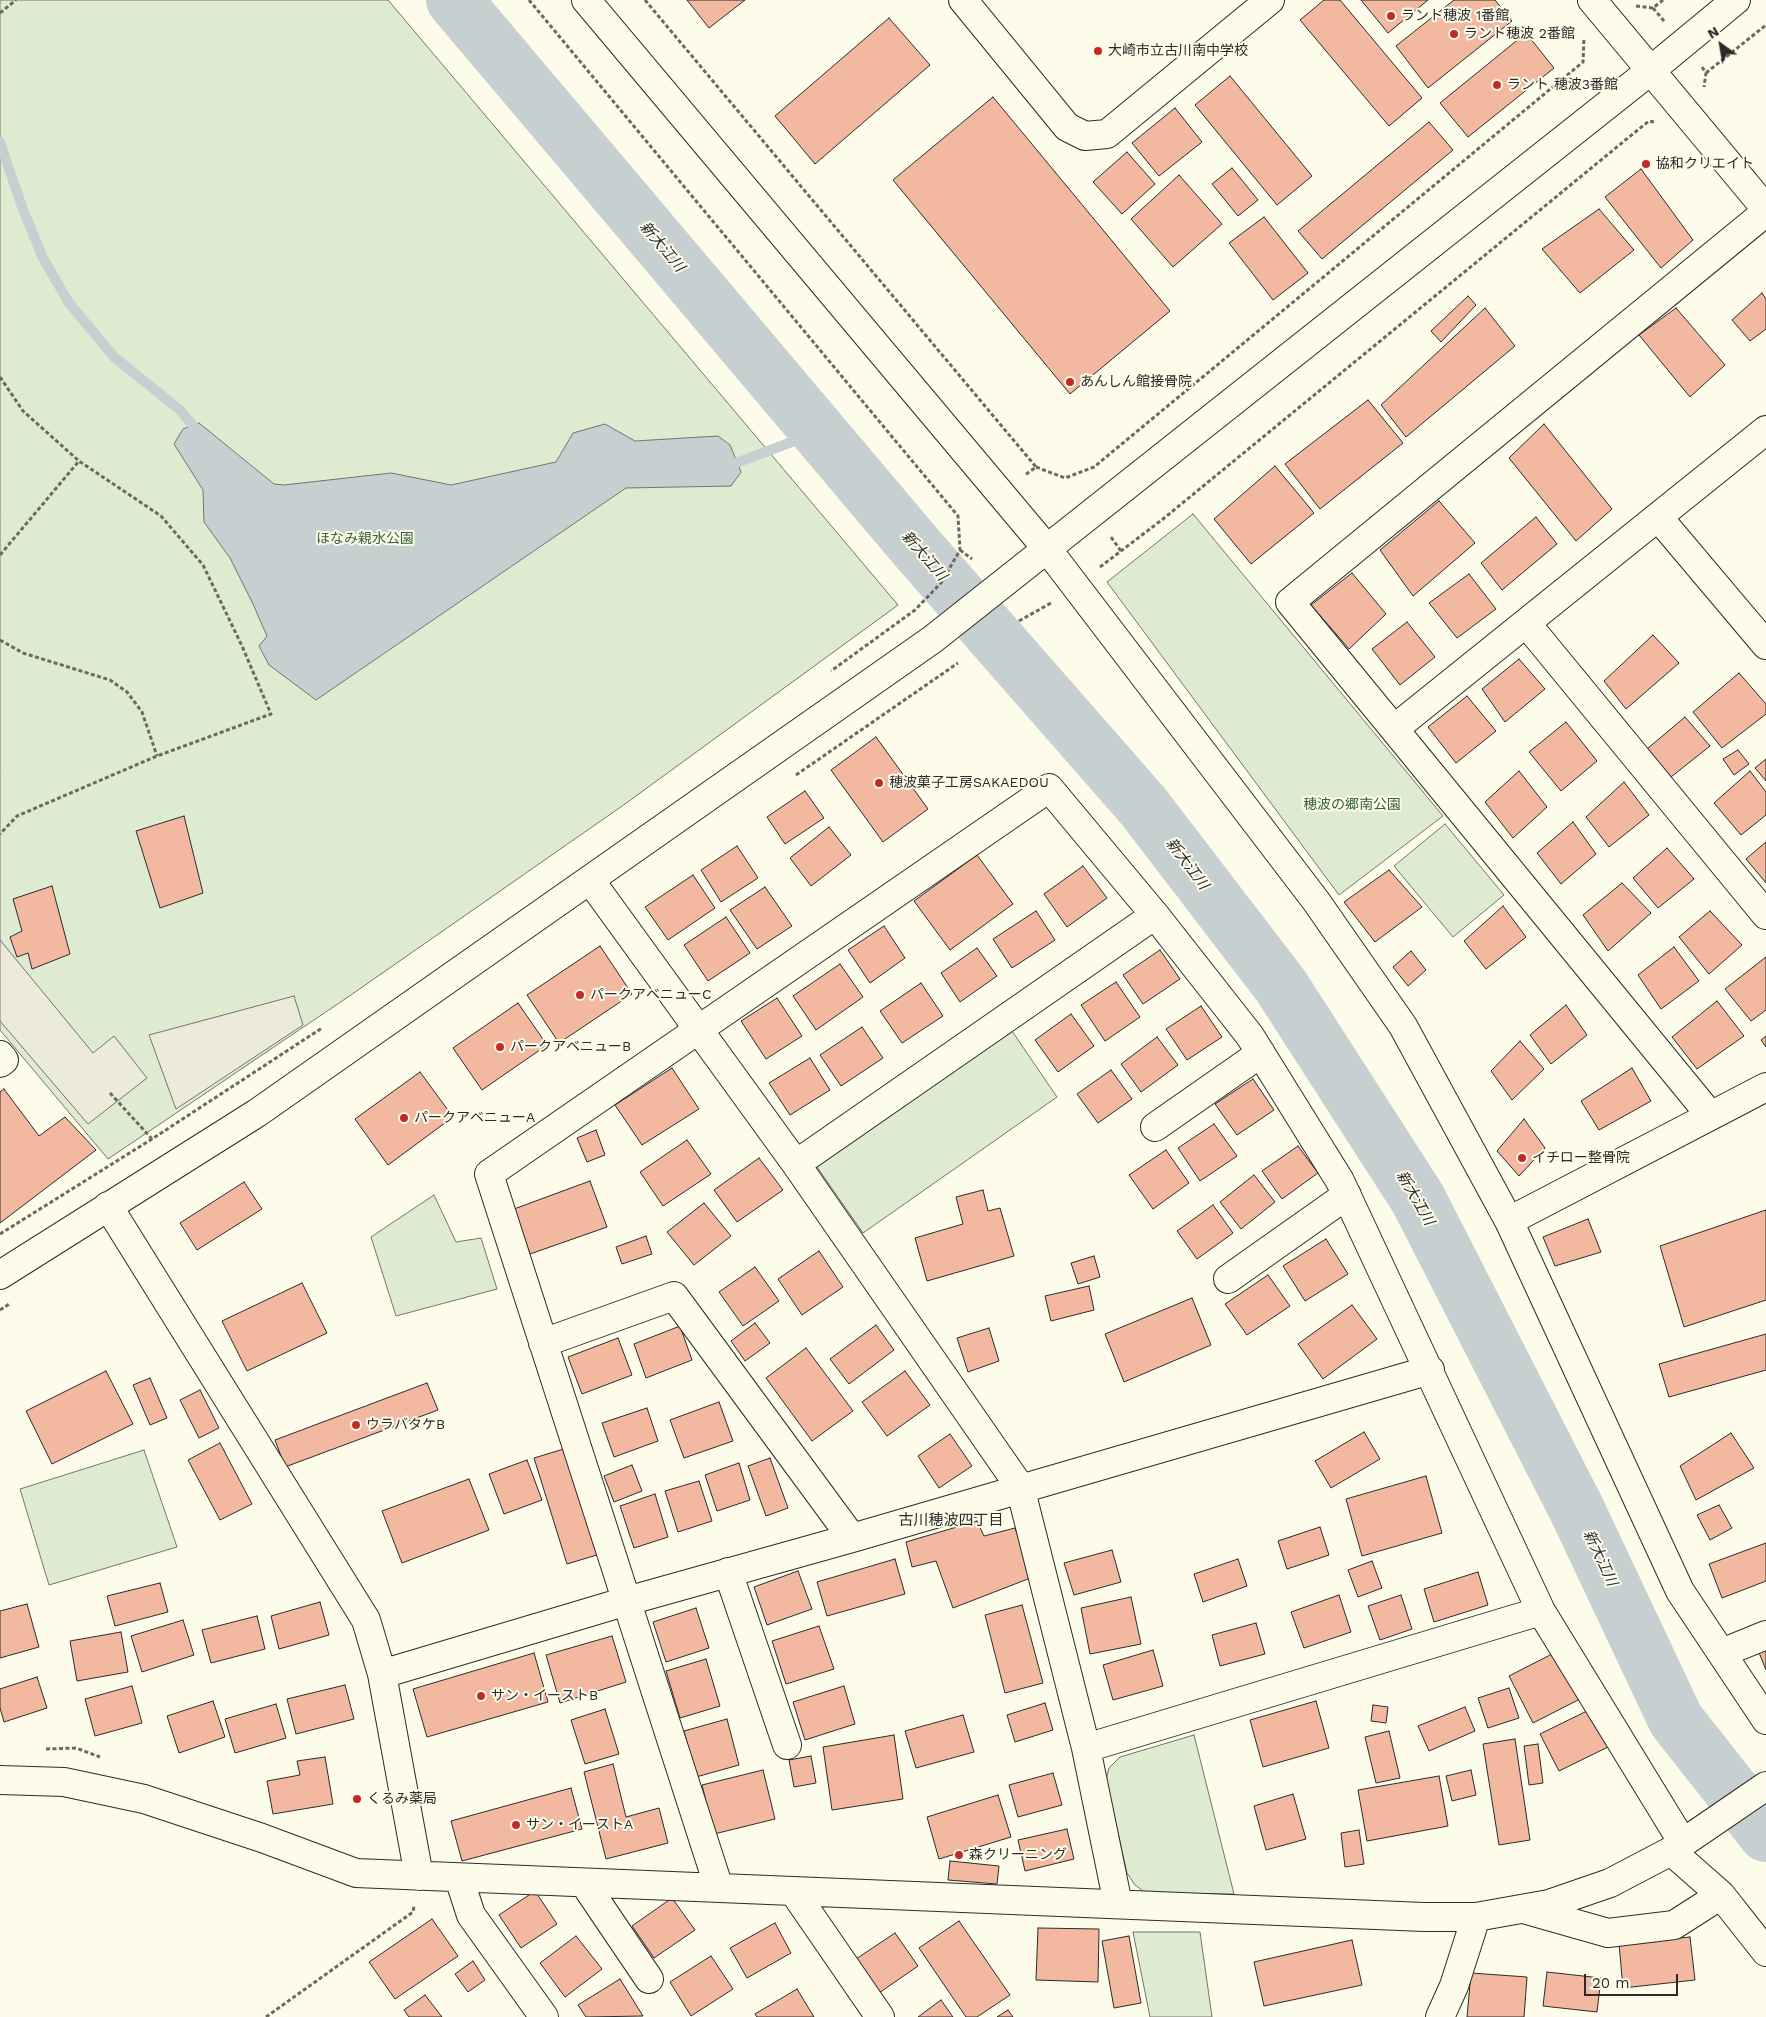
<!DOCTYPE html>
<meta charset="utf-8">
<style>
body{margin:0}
#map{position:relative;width:1766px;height:2017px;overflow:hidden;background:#fdfbea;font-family:"Work Sans",sans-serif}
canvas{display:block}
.north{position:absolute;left:1696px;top:20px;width:50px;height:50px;-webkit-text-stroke:4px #fdfbea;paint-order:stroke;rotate:328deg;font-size:14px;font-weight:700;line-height:20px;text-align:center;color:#2b2b2b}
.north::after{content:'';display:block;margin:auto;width:18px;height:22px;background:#2b2b2b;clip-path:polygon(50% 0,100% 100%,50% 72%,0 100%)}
.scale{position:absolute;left:1584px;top:1974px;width:94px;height:22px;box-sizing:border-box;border:2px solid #2b2b2b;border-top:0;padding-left:6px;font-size:15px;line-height:18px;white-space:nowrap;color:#2b2b2b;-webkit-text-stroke:4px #fdfbea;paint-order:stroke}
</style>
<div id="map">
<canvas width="1766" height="2017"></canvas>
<div class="north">N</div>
<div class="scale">20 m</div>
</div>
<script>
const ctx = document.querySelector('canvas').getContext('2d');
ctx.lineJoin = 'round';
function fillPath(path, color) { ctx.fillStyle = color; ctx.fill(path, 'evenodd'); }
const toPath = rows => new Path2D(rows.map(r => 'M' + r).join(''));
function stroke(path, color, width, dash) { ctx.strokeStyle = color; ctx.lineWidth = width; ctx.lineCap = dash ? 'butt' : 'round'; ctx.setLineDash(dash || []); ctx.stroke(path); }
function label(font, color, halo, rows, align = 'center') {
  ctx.font = font + ' "Work Sans","Noto Sans JP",sans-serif'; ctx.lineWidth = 4; ctx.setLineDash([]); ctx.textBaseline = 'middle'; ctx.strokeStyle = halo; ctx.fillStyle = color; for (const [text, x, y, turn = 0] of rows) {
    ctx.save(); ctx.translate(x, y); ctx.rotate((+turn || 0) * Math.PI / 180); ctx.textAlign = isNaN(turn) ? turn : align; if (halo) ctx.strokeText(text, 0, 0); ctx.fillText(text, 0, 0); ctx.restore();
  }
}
const green = toPath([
 [0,0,388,0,898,605,625,804,348,997,108,1159,0,1030,0,0],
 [1193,514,1443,816,1339,895,1107,582,1193,514],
 [1445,824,1504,895,1453,937,1394,866,1445,824],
 [1012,1031,1057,1097,863,1233,817,1167,1012,1031],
 [434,1195,456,1242,481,1238,497,1289,396,1316,371,1237,434,1195],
 [144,1450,177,1547,49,1585,20,1489,144,1450],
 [1194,1735,1234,1894,1146,1893,1135,1885,1127,1873,1106,1780,1109,1768,1120,1757,1194,1735],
 [1133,1932,1200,1932,1212,2017,1150,2017,1133,1932]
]);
fillPath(green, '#deebd1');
stroke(green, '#74746e', 1);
const parking = toPath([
 [0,940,93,1053,114,1036,147,1078,88,1124,0,1021,0,940],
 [294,996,303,1025,176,1109,149,1035,294,996]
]);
fillPath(parking, '#eceadb');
stroke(parking, '#74746e', 1);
const water = toPath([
 [199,423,274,484,284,485,391,473,451,485,556,462,573,433,605,424,635,441,718,436,730,445,741,472,731,486,626,488,316,700,269,665,259,646,267,636,253,604,230,558,204,522,203,490,174,444,183,429,199,423]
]);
fillPath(water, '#c7d0d0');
stroke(water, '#74746e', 1);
stroke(toPath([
 [0,142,22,207,43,258,69,303,114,357,180,410,201,435],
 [724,463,736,463,818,432]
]), '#c7d0d0', 10);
stroke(toPath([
 [454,0,917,548,1143,806,1281,986,1418,1199,1577,1510,1676,1720,1766,1834]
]), '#c7d0d0', 56);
const building = toPath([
 [687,0,745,0,709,28,687,0],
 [1324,0,1340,0,1422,98,1389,126,1300,20,1324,0],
 [1361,0,1428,0,1388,33,1361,0],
 [1454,0,1495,0,1512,21,1428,88,1396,46,1454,0],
 [889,18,930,65,815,164,775,116,889,18],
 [1526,33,1554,68,1468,137,1440,103,1526,33],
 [1230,76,1312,176,1277,205,1195,105,1230,76],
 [993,97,1170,311,1070,394,893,180,993,97],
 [1175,108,1202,142,1159,176,1132,143,1175,108],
 [1429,122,1453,150,1322,259,1298,231,1429,122],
 [1127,152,1155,184,1122,214,1093,182,1127,152],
 [1232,168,1258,200,1238,216,1212,184,1232,168],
 [1641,169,1693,240,1661,268,1605,197,1641,169],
 [1179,175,1222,224,1173,267,1131,219,1179,175],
 [1599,209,1634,250,1580,293,1542,249,1599,209],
 [1264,217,1308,273,1273,300,1229,243,1264,217],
 [1762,293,1766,299,1766,329,1750,341,1732,320,1762,293],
 [1468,296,1476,305,1441,342,1431,331,1468,296],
 [1485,308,1515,346,1406,437,1381,405,1485,308],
 [1676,308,1725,365,1690,397,1639,335,1676,308],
 [1368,400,1403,443,1320,509,1285,464,1368,400],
 [1544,424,1612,509,1576,541,1509,458,1544,424],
 [1275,466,1314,513,1251,564,1214,519,1275,466],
 [1439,501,1475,543,1413,596,1380,550,1439,501],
 [1536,517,1557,544,1502,590,1481,563,1536,517],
 [1352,573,1386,614,1349,649,1311,605,1352,573],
 [1469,574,1496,609,1457,638,1429,603,1469,574],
 [1407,622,1435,657,1400,685,1372,649,1407,622],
 [1653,635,1679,663,1626,709,1604,681,1653,635],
 [1519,659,1545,689,1505,722,1482,689,1519,659],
 [1739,673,1766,704,1766,714,1722,748,1693,712,1739,673],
 [1467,696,1496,731,1456,763,1428,727,1467,696],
 [1685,717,1710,746,1671,777,1647,749,1685,717],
 [1566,722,1597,761,1561,791,1529,752,1566,722],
 [876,737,928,809,883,842,831,770,876,737],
 [1738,750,1749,764,1734,775,1723,759,1738,750],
 [1766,759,1766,781,1755,768,1766,759],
 [1519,771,1547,807,1513,838,1485,802,1519,771],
 [1750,771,1766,792,1766,815,1741,835,1714,803,1750,771],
 [1624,782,1649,815,1609,847,1586,817,1624,782],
 [805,791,824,818,785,844,767,817,805,791],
 [184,816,203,893,160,908,136,831,184,816],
 [1573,822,1596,854,1561,884,1537,853,1573,822],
 [829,827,851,855,811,886,790,858,829,827],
 [1766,842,1766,883,1746,859,1766,842],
 [737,846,758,878,721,902,701,870,737,846],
 [1667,848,1694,879,1658,908,1633,878,1667,848],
 [977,855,1013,904,950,950,914,901,977,855],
 [1083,866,1107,898,1067,927,1044,894,1083,866],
 [1389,870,1422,907,1375,942,1344,902,1389,870],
 [693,875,715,908,668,940,645,907,693,875],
 [1622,883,1651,913,1608,951,1583,915,1622,883],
 [52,886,70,954,32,969,28,953,17,957,10,937,22,931,13,899,52,886],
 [765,887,792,926,757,949,730,910,765,887],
 [1503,906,1526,937,1486,969,1464,941,1503,906],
 [1036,911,1055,940,1012,968,993,939,1036,911],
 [1710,911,1742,945,1709,974,1679,937,1710,911],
 [726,917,750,953,708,981,684,945,726,917],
 [884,926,905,958,870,983,848,950,884,926],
 [600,946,632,994,559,1043,527,995,600,946],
 [1674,947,1699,981,1661,1009,1638,975,1674,947],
 [977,948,997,976,960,1002,941,973,977,948],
 [1160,950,1180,979,1143,1004,1123,975,1160,950],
 [1411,951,1426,970,1408,986,1393,967,1411,951],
 [1766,957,1766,1010,1751,1021,1725,989,1766,957],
 [840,964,863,997,816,1030,793,996,840,964],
 [1116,982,1140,1017,1105,1041,1081,1005,1116,982],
 [921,983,943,1016,902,1043,880,1011,921,983],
 [777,998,802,1036,766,1059,741,1021,777,998],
 [1717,1001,1744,1036,1697,1069,1672,1037,1717,1001],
 [518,1003,547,1045,482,1090,453,1048,518,1003],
 [1566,1005,1587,1035,1551,1064,1530,1035,1566,1005],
 [1201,1006,1222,1037,1187,1060,1166,1029,1201,1006],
 [1071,1014,1094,1046,1058,1072,1035,1040,1071,1014],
 [862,1027,883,1058,841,1086,820,1055,862,1027],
 [1766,1036,1766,1047,1761,1040,1766,1036],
 [1157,1037,1178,1065,1141,1092,1121,1064,1157,1037],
 [1520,1041,1544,1069,1512,1100,1491,1071,1520,1041],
 [810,1058,830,1090,790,1115,769,1083,810,1058],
 [672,1068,699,1109,642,1145,615,1105,672,1068],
 [1632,1068,1651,1101,1599,1130,1581,1101,1632,1068],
 [1111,1070,1132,1099,1098,1123,1077,1094,1111,1070],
 [420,1072,453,1117,388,1165,355,1119,420,1072],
 [1253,1079,1274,1110,1237,1135,1215,1104,1253,1079],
 [4,1089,39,1136,65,1117,96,1150,0,1223,0,1092,4,1089],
 [1524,1119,1545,1148,1519,1176,1497,1151,1524,1119],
 [1214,1124,1237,1156,1200,1181,1178,1148,1214,1124],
 [596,1130,605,1155,587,1162,577,1138,596,1130],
 [687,1140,711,1174,663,1206,640,1172,687,1140],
 [1298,1146,1318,1173,1282,1199,1262,1171,1298,1146],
 [1166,1150,1189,1183,1153,1209,1129,1175,1166,1150],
 [759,1158,783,1190,737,1222,714,1190,759,1158],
 [1254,1175,1275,1202,1241,1229,1220,1202,1254,1175],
 [590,1181,607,1227,530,1254,514,1209,590,1181],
 [244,1182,262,1209,197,1250,180,1223,244,1182],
 [983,1190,988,1211,1000,1208,1014,1256,927,1281,915,1238,963,1224,956,1197,983,1190],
 [704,1203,731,1236,694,1265,667,1232,704,1203],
 [1213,1205,1233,1233,1197,1259,1177,1231,1213,1205],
 [1766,1210,1766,1300,1684,1327,1660,1246,1766,1210],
 [1588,1219,1601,1252,1555,1266,1543,1237,1588,1219],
 [646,1236,652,1254,622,1264,616,1247,646,1236],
 [1326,1239,1348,1274,1305,1301,1283,1266,1326,1239],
 [819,1251,843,1287,802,1315,778,1279,819,1251],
 [1094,1256,1100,1277,1078,1284,1071,1263,1094,1256],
 [755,1267,779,1301,743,1326,719,1292,755,1267],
 [1268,1275,1290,1306,1247,1335,1225,1304,1268,1275],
 [302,1283,327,1333,247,1371,222,1321,302,1283],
 [1089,1286,1094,1310,1051,1321,1045,1296,1089,1286],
 [1192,1298,1211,1345,1124,1382,1105,1334,1192,1298],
 [1352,1305,1377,1339,1323,1379,1298,1344,1352,1305],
 [755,1323,770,1343,745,1361,731,1341,755,1323],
 [876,1325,894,1350,849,1384,830,1359,876,1325],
 [680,1326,692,1360,646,1378,634,1344,680,1326],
 [989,1328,999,1361,968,1372,957,1338,989,1328],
 [1766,1334,1766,1370,1669,1397,1659,1364,1766,1334],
 [618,1338,632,1375,582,1394,568,1357,618,1338],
 [806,1348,853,1411,812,1441,766,1378,806,1348],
 [106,1371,133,1424,52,1464,26,1411,106,1371],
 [905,1371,930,1405,887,1436,862,1402,905,1371],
 [150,1378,167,1418,150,1425,133,1385,150,1378],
 [427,1383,438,1410,285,1467,275,1440,427,1383],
 [200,1390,219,1428,199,1438,180,1400,200,1390],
 [719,1402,733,1441,684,1458,670,1420,719,1402],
 [647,1408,658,1441,614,1457,602,1423,647,1408],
 [1364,1432,1380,1459,1331,1488,1315,1461,1364,1432],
 [1731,1433,1754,1468,1696,1500,1680,1466,1731,1433],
 [950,1434,972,1466,939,1488,918,1456,950,1434],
 [220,1443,252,1504,220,1520,188,1460,220,1443],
 [567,1448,600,1554,567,1564,534,1458,567,1448],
 [770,1458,788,1508,766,1516,748,1466,770,1458],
 [527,1460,542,1500,504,1514,489,1474,527,1460],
 [739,1463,750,1500,717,1511,705,1475,739,1463],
 [632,1465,642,1491,614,1502,604,1476,632,1465],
 [1426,1476,1442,1533,1362,1556,1346,1499,1426,1476],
 [469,1479,489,1530,402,1563,382,1511,469,1479],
 [699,1481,712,1521,678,1532,665,1491,699,1481],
 [655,1494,668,1537,634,1548,620,1506,655,1494],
 [1719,1505,1732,1528,1710,1540,1697,1515,1719,1505],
 [977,1521,984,1536,1015,1528,1033,1577,953,1608,936,1561,912,1567,906,1542,977,1521],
 [1320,1527,1329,1555,1287,1569,1278,1541,1320,1527],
 [1766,1543,1766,1581,1722,1598,1709,1564,1766,1543],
 [1112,1550,1121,1582,1074,1595,1064,1563,1112,1550],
 [895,1559,905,1594,827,1616,817,1582,895,1559],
 [1238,1559,1247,1586,1203,1602,1194,1574,1238,1559],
 [1372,1561,1382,1588,1358,1597,1348,1570,1372,1561],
 [798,1571,812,1609,767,1625,754,1587,798,1571],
 [1478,1572,1488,1605,1434,1622,1424,1589,1478,1572],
 [160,1583,168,1612,115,1626,107,1596,160,1583],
 [1339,1595,1351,1632,1304,1648,1291,1612,1339,1595],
 [1401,1595,1412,1629,1380,1640,1368,1606,1401,1595],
 [1131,1597,1141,1644,1090,1654,1081,1608,1131,1597],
 [320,1602,329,1635,279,1649,271,1616,320,1602],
 [27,1604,39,1647,0,1658,0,1611,27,1604],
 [1022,1605,1043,1683,1005,1693,985,1615,1022,1605],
 [696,1608,709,1648,666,1662,653,1622,696,1608],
 [257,1616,265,1649,211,1663,202,1630,257,1616],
 [183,1620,194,1655,142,1672,131,1636,183,1620],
 [1256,1623,1265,1654,1220,1666,1212,1635,1256,1623],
 [819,1626,834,1669,786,1684,772,1641,819,1626],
 [121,1632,128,1672,77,1681,70,1641,121,1632],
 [612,1636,626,1682,560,1703,546,1655,612,1636],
 [1766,1647,1766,1670,1758,1650,1766,1647],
 [1153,1650,1163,1686,1113,1700,1103,1665,1153,1650],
 [1556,1652,1580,1699,1533,1723,1509,1676,1556,1652],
 [534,1653,548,1702,427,1737,413,1689,534,1653],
 [706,1659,720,1706,680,1718,666,1671,706,1659],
 [37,1677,47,1708,4,1722,0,1708,0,1689,37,1677],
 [345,1685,354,1719,296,1734,287,1699,345,1685],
 [132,1686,142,1723,95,1736,85,1699,132,1686],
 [844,1686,855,1724,805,1740,793,1702,844,1686],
 [1509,1688,1519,1718,1488,1728,1478,1698,1509,1688],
 [213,1701,225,1737,179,1753,167,1716,213,1701],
 [1316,1701,1329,1748,1263,1767,1250,1720,1316,1701],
 [1045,1703,1053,1730,1015,1742,1007,1715,1045,1703],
 [276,1704,286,1738,235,1753,225,1719,276,1704],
 [1373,1705,1388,1707,1386,1723,1371,1721,1373,1705],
 [1465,1707,1475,1731,1429,1751,1418,1726,1465,1707],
 [605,1709,619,1754,585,1764,571,1720,605,1709],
 [1591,1709,1610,1746,1559,1771,1540,1734,1591,1709],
 [963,1715,974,1752,916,1768,905,1731,963,1715],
 [727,1719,739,1765,696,1777,684,1731,727,1719],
 [1389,1731,1400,1778,1376,1783,1365,1737,1389,1731],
 [894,1735,903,1799,832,1810,823,1747,894,1735],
 [1515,1739,1530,1840,1499,1845,1483,1744,1515,1739],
 [1538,1744,1543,1783,1529,1785,1524,1746,1538,1744],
 [811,1756,816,1783,794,1787,789,1760,811,1756],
 [325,1757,333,1804,273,1814,267,1781,300,1775,297,1761,325,1757],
 [613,1764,626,1817,659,1808,668,1843,606,1859,584,1772,613,1764],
 [763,1770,775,1819,714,1834,702,1785,763,1770],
 [1471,1770,1476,1795,1452,1801,1446,1776,1471,1770],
 [1053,1773,1062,1805,1018,1817,1009,1785,1053,1773],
 [1439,1776,1448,1826,1367,1841,1358,1790,1439,1776],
 [571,1788,582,1829,462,1861,451,1821,571,1788],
 [1293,1794,1306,1839,1266,1850,1254,1806,1293,1794],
 [998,1795,1011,1837,939,1859,927,1817,998,1795],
 [1067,1829,1074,1859,1025,1871,1018,1840,1067,1829],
 [1359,1830,1364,1864,1345,1867,1341,1833,1359,1830],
 [950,1861,999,1866,997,1884,948,1880,950,1861],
 [535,1891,557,1924,521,1948,499,1915,535,1891],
 [672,1898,695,1930,654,1958,632,1926,672,1898],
 [432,1919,458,1956,395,1999,369,1962,432,1919],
 [959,1921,1010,1995,977,2017,966,2017,919,1948,959,1921],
 [775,1923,791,1953,747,1978,730,1948,775,1923],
 [1038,1928,1099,1929,1098,1982,1036,1980,1038,1928],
 [895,1933,918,1966,879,1993,856,1959,895,1933],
 [576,1936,602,1969,565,1997,540,1963,576,1936],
 [1129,1936,1141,2003,1114,2008,1102,1941,1129,1936],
 [1690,1937,1695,1980,1623,1988,1619,1944,1690,1937],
 [1352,1940,1362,1985,1264,2006,1254,1962,1352,1940],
 [711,1956,733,1989,691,2016,670,1982,711,1956],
 [473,1961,485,1980,468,1992,455,1974,473,1961],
 [1547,1972,1601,1978,1597,2012,1543,2006,1547,1972],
 [1471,1973,1527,1977,1524,2017,1467,2017,1471,1973],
 [620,1979,643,2016,586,2017,578,2005,620,1979],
 [797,1989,814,2017,757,2017,755,2014,797,1989],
 [425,1995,442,2017,409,2017,404,2010,425,1995],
 [941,2000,953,2017,918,2017,941,2000],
 [1008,2010,1013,2017,997,2017,1008,2010]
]);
fillPath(building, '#f2b8a0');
stroke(building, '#2b2b2b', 1);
const minor = toPath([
 [586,0,1048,550,1316,901,1403,1026,1509,1221,1680,1591,1766,1720],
 [963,0,1067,127,1085,136,1107,134,1270,0],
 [1592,0,1766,209],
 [1658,517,1766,645],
 [1526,623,1766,915],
 [1394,729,1766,430],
 [590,880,796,1164,1020,1487,1086,1748,1118,1904],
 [0,1055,4,1060,0,1063],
 [1710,1115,1290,602,1766,212],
 [1155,1127,1261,1053],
 [796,1164,1155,915],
 [108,1206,366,1620,382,1674,419,1876],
 [1509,1221,1766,1087],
 [0,1275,257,1113,933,639,1650,71,1736,0],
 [1228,1279,1347,1195],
 [543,1343,674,1296,852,1538],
 [728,1572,787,1745],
 [1541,1611,1683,1843],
 [1722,1653,1766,1635],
 [382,1674,627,1601,852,1538,1430,1370],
 [0,1780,64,1782,144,1799,262,1838,356,1873,1424,1917,1476,1917,1549,1904,1610,1883,1671,1851,1766,1786],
 [1671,1851,1721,1895,1766,1952],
 [459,1878,471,1915,544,2017],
 [584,1883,649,1979],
 [719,1888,489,1174,1049,788,1155,915,1250,1036,1340,1181,1541,1611,1086,1748],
 [794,1892,880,2017],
 [1527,1910,1608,1933,1674,1925,1721,1895],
 [1440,2017,1454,1986,1476,1917]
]);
stroke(minor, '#2b2b2b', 30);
stroke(toPath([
 [529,0,958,516,960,550,941,583,915,610,831,671],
 [645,0,1036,467,1025,475],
 [1636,6,1653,8,1663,0],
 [1653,8,1664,21],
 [0,13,16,0],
 [1702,67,1706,73,1704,87],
 [1706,73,1766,25],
 [0,377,23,411,79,461],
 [1036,467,1065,478,1094,467,1583,62,1584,38],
 [1111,537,1121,551],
 [960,550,972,559],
 [0,555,79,461,161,516,203,565,242,646,271,714,157,756,17,816,0,834],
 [1100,567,1163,519,1634,133,1649,121,1654,122],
 [1019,621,1051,603],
 [0,640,23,653,110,680,127,692,142,712,157,756],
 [796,775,958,663],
 [110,1093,152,1139],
 [0,1234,152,1139,322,1028],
 [0,1310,9,1304],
 [46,1749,76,1748,100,1757],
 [266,2017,413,1912,414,1906]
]), '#6a6964', 3, [4, 2.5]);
stroke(minor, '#fdfbea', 28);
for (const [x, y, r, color] of [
 [1391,16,5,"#c62828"],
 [1454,34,5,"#c62828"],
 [1098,51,5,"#c62828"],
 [1497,85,5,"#c62828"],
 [1646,164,5,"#c62828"],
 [1070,382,5,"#c62828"],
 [879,783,5,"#c62828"],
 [580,995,5,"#c62828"],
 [500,1047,5,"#c62828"],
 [404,1118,5,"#c62828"],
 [1522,1158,5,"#c62828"],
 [356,1425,5,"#c62828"],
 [481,1696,5,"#c62828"],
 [357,1799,5,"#c62828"],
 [516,1825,5,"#c62828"],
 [959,1855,5,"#c62828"]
]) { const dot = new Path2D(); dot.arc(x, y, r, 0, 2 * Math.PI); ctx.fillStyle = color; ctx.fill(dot); stroke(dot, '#fdfbea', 2); }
label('14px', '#2b2b2b', '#fdfbea', [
 ["ラント穂波 1番館",1401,16],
 ["ラント穂波 2番館",1464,34],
 ["大崎市立古川南中学校",1108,51],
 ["ラント 穂波3番館",1507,85],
 ["協和クリエイト",1656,164],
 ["あんしん館接骨院",1080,382],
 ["穂波菓子工房SAKAEDOU",889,783],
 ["パークアベニューC",590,995],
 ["パークアベニューB",510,1047],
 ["パークアベニューA",414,1118],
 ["イチロー整骨院",1532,1158],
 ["ウラバタケB",366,1425],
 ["サン・イーストB",491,1696],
 ["くるみ薬局",367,1799],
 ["サン・イーストA",526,1825],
 ["森クリーニング",969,1855]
], 'left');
label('14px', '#34623c', '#fdfbea', [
 ["ほなみ親水公園",365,539],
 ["穂波の郷南公園",1352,805]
]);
label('italic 15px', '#2b2b2b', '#fdfbea', [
 ["新大江川",662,247,50],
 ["新大江川",924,556,49],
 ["新大江川",1187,864,53],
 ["新大江川",1415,1198,60],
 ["新大江川",1600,1558,65]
]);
label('15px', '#2b2b2b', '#fdfbea', [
 ["古川穂波四丁目",951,1521]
]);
</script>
